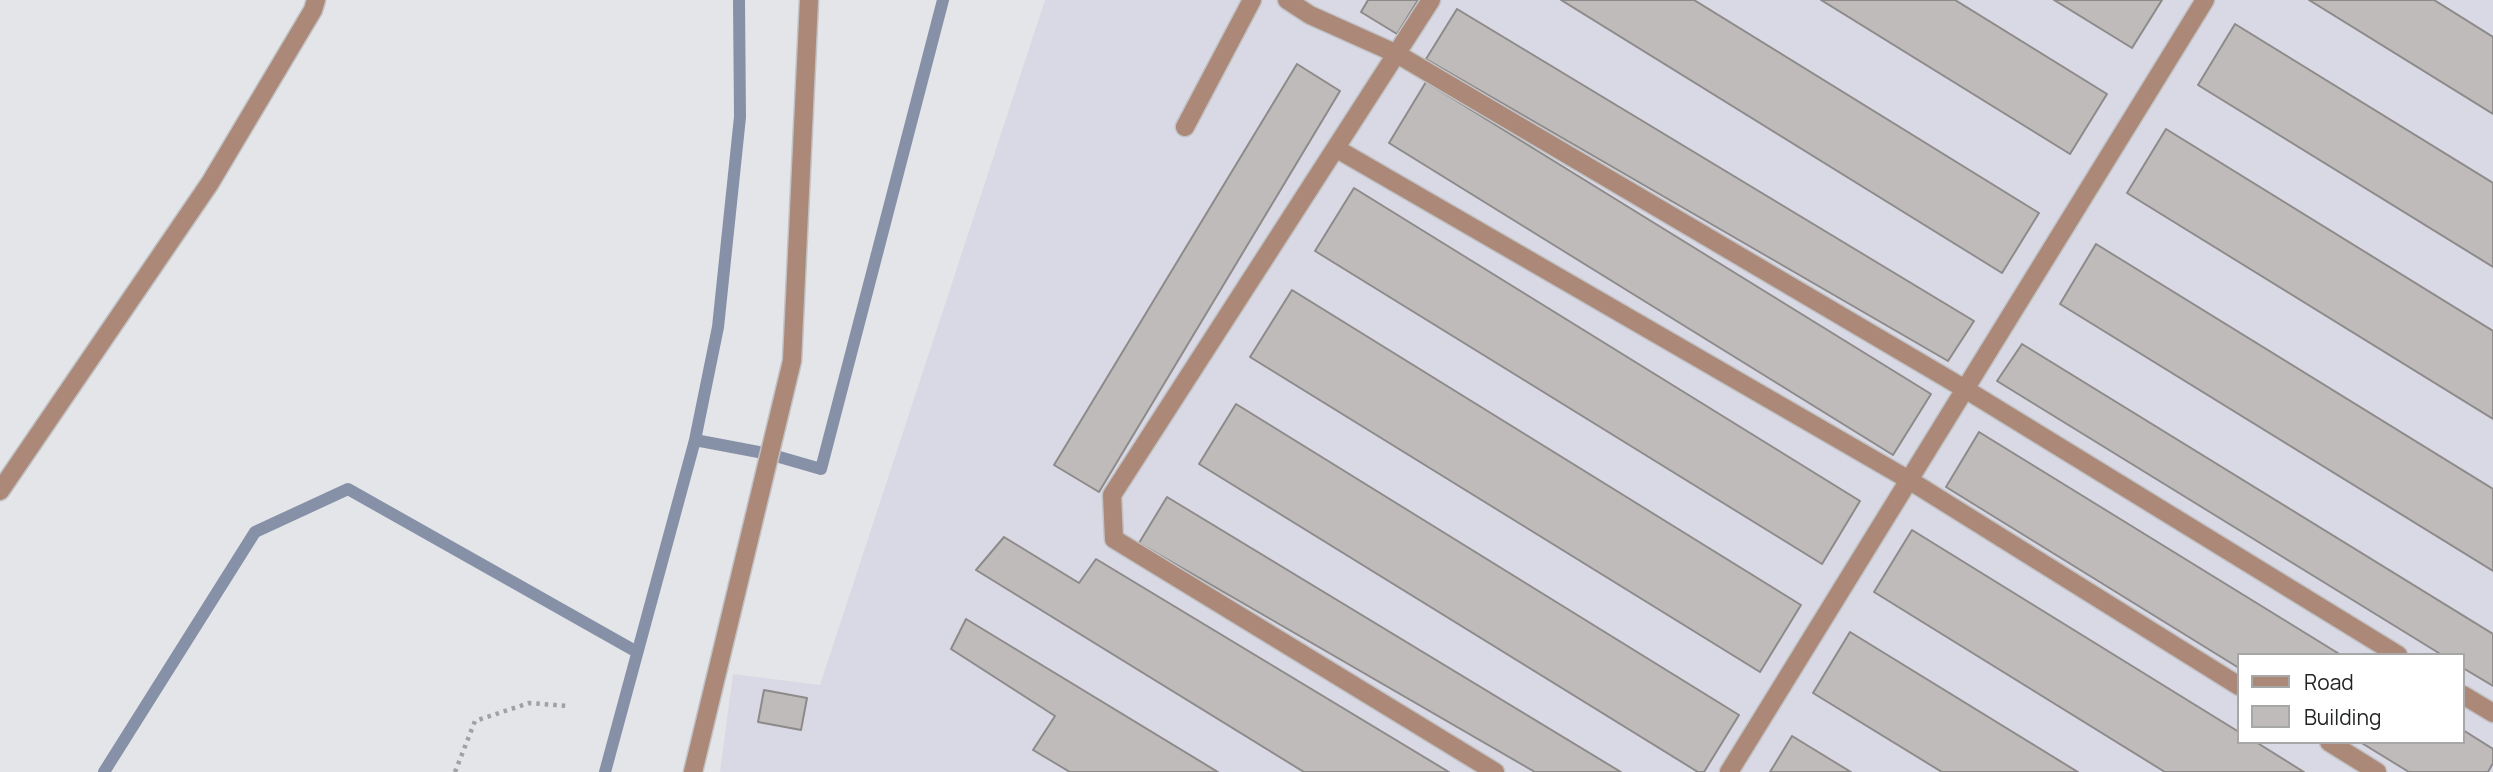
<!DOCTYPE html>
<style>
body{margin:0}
#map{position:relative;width:2493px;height:772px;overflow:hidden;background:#e4e5e8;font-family:Manrope,sans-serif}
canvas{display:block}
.legend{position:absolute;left:2237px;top:653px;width:228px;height:91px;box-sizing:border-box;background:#fff;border:2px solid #a7a7a8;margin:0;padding:9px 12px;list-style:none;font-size:21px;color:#232425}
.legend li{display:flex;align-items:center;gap:14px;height:35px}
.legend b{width:35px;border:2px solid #a7a7a8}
</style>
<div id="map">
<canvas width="2493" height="772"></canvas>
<ul class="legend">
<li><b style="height:9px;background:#ab8877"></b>Road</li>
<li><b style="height:19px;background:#bebbba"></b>Building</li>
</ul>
</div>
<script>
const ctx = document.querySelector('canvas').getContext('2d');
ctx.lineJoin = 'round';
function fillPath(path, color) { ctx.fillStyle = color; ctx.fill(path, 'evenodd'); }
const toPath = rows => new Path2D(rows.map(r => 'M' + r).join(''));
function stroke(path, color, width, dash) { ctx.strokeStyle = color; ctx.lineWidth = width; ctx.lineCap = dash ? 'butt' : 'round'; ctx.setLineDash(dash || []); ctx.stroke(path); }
fillPath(toPath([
 [1045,0,2493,0,2493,772,720,772,733,674,820,685],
 [2239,655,2463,655,2463,742,2239,742]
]), '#d8d9e4');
stroke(toPath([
 [695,440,718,327,740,117,739,0],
 [104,772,255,532,348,489,637,652],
 [605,772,695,440,769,454,821,469,943,0]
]), '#8691a8', 12);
const building = toPath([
 [1368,0,1418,0,1397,34,1361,12,1368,0],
 [1561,0,1694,0,2039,213,2002,273,1561,0],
 [1821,0,1955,0,2107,94,2070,154,1821,0],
 [2054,0,2162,0,2132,48,2054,0],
 [2309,0,2434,0,2493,37,2493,114,2309,0],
 [1457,9,1974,321,1948,361,1426,59,1457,9],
 [2235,24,2493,183,2493,267,2198,85,2235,24],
 [1297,64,1340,91,1099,492,1054,465,1297,64],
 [1426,82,1931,394,1893,455,1389,143,1426,82],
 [2166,129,2493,331,2493,419,2127,193,2166,129],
 [1354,188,1860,501,1822,564,1315,251,1354,188],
 [2096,244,2493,489,2493,571,2060,304,2096,244],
 [1292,290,1801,605,1760,672,1250,357,1292,290],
 [2022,344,2493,634,2493,686,2463,668,2463,655,2442,655,1997,381,2022,344],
 [1236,404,1739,715,1704,772,1698,772,1199,464,1236,404],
 [1979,432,2341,655,2239,655,2239,668,1946,487,1979,432],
 [1167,497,1621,772,1535,772,1139,543,1167,497],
 [1912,530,2239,732,2239,742,2256,742,2304,772,2165,772,1874,592,1912,530],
 [1004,537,1079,583,1096,559,1449,772,1304,772,976,570,1004,537],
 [966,619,1218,772,1070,772,1033,750,1055,716,951,649,966,619],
 [1850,632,2078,772,1942,772,1813,693,1850,632],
 [764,690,807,698,801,730,758,722,764,690],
 [2463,730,2493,749,2493,763,2488,772,2409,772,2360,742,2463,742,2463,730],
 [1792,736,1851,772,1770,772,1792,736]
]);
fillPath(building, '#bebbba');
stroke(building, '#8d8a89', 2);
const minor = toPath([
 [1287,0,1310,15,1397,54,1965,389,2398,655],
 [1431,0,1112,495,1114,539,1495,772],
 [1185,127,1252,0],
 [1337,149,1909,480,2239,686],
 [0,491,210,183,313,10,316,0],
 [2463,695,2493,713],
 [2329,742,2377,772],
 [693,772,792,361,809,0],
 [1729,772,2205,0]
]);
stroke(minor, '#c1c2c5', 21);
stroke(toPath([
 [455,772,475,721,529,703,568,706]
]), '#a0a1a3', 4.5, [3.5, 5]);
stroke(minor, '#ab8877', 18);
</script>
